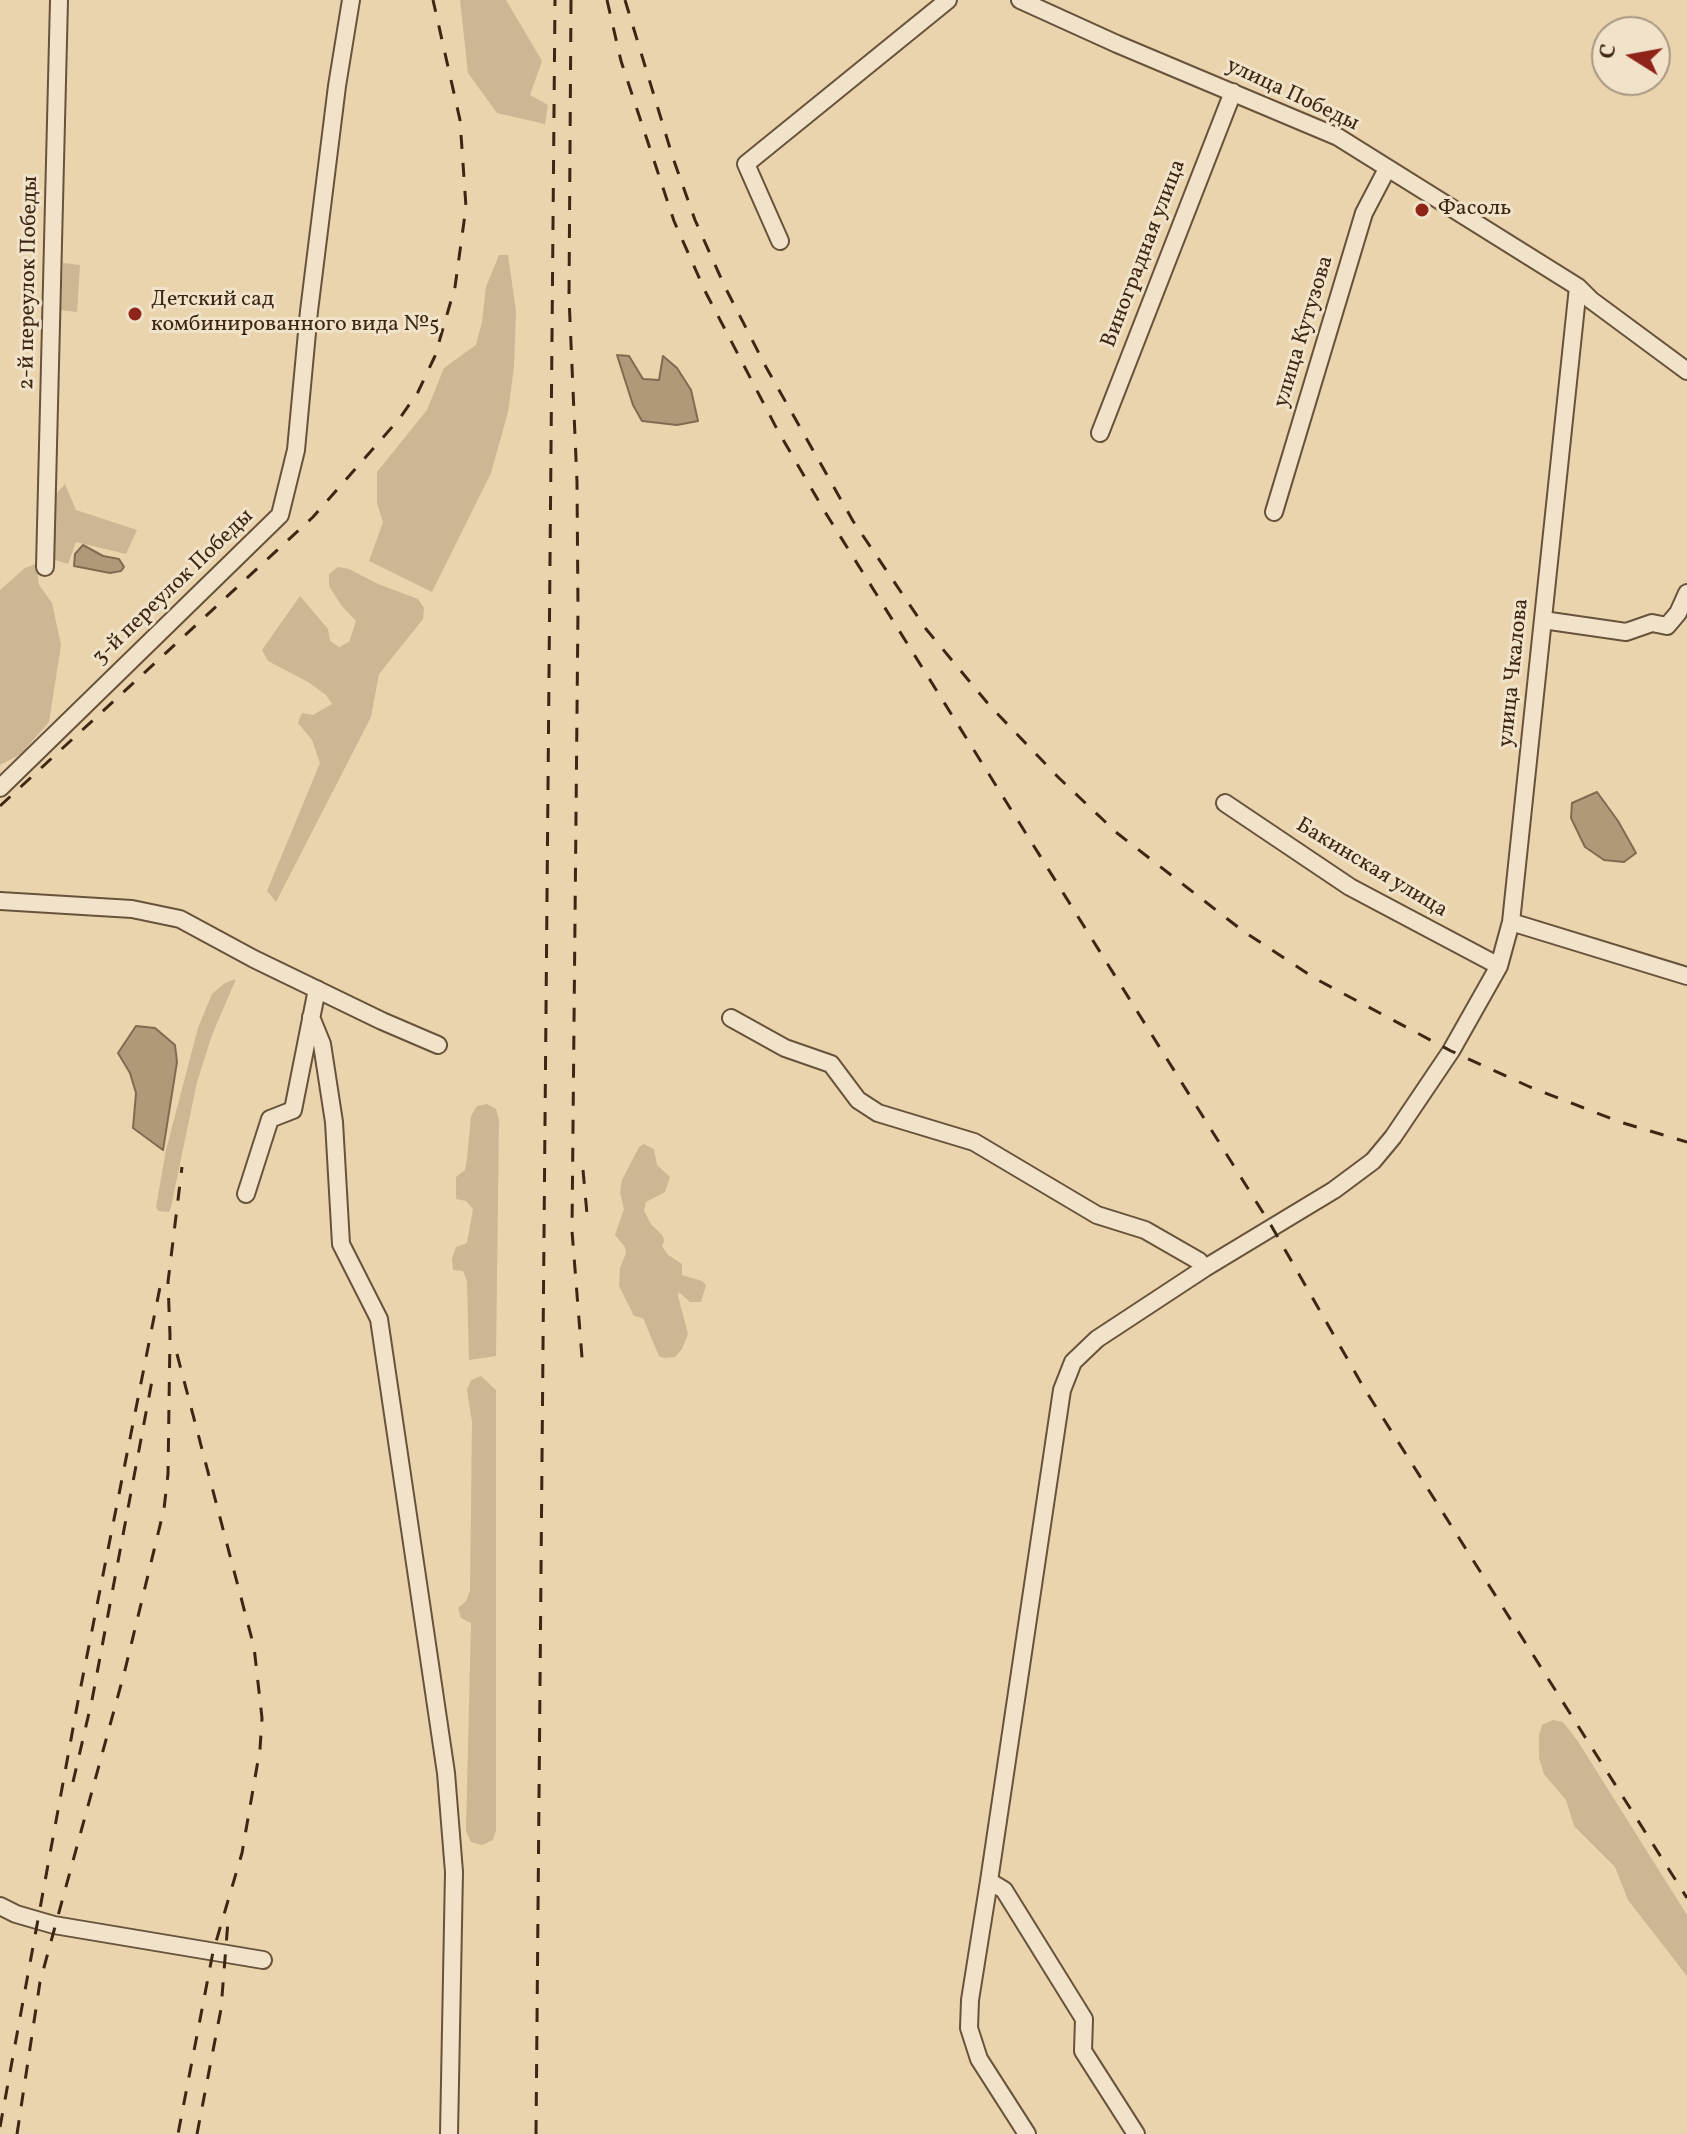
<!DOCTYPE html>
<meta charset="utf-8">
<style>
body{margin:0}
#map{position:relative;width:1687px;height:2134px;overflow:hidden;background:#e9d4ad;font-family:Vollkorn,serif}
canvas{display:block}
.north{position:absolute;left:1591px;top:16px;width:80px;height:80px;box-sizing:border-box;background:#f1e3ca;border:2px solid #a99781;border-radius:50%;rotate:281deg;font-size:22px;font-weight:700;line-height:32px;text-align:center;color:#3d2613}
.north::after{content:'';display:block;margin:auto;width:28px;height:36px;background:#8f2418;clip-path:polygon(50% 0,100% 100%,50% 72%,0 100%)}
</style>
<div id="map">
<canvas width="1687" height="2134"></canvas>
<div class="north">С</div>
</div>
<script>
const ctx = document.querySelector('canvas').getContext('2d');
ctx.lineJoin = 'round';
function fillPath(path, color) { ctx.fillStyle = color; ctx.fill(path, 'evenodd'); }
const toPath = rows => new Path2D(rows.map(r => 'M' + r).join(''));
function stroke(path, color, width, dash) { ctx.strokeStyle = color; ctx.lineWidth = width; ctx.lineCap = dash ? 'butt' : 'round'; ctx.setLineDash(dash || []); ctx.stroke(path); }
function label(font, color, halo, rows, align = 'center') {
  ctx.font = font + ' Vollkorn,serif'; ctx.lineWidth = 6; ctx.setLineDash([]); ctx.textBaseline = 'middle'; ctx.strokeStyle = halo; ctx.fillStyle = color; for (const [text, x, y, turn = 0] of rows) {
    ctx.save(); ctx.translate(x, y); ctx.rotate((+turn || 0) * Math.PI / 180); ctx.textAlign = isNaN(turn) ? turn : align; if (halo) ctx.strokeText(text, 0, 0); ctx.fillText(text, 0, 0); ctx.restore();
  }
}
fillPath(toPath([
 [460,0,506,0,542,61,530,95,548,105,545,124,497,113,468,73],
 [499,255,508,255,516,311,514,367,508,412,491,473,432,592,369,561,383,522,377,503,377,472,427,410,444,368,476,345,482,322,486,287],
 [63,263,80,265,77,312,61,310],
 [65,484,76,510,137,530,126,554,76,542,68,564,52,559,55,495],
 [36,564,39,585,52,603,61,645,49,722,21,754,0,765,0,590,25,568],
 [338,567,349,569,378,584,418,599,424,608,423,619,379,674,371,717,276,902,267,891,320,763,312,740,298,723,302,713,313,715,332,704,326,695,308,682,268,661,262,650,300,596,328,629,330,641,339,647,349,642,356,621,341,605,329,586,329,574],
 [236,979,212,1035,197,1082,171,1207,169,1212,158,1211,156,1207,166,1150,198,1028,212,994,225,983],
 [487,1104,496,1109,499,1120,496,1356,469,1360,467,1281,463,1271,453,1270,452,1259,456,1247,467,1243,473,1209,466,1201,456,1199,456,1177,465,1170,467,1159,471,1116,477,1106],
 [644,1144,654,1149,657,1165,670,1177,665,1192,646,1202,644,1211,651,1224,663,1236,664,1241,662,1246,668,1255,682,1264,682,1275,702,1281,706,1285,701,1302,690,1302,679,1292,678,1296,688,1334,682,1349,675,1357,664,1358,659,1356,643,1318,634,1316,619,1286,620,1268,626,1253,625,1247,615,1235,624,1209,620,1192,622,1180,639,1147],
 [481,1376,496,1390,496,1830,493,1840,482,1845,471,1842,466,1831,471,1623,461,1618,458,1608,466,1601,470,1591,472,1422,467,1390,471,1380],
 [1553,1720,1563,1722,1577,1740,1687,1915,1687,1976,1628,1900,1615,1867,1574,1826,1566,1800,1544,1774,1539,1758,1539,1736,1542,1725]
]), '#ccb693');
const water = toPath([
 [617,355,629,356,643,379,659,380,663,356,677,368,691,390,698,421,677,425,642,421,633,405,617,355],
 [83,545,103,556,119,559,124,567,121,571,110,573,74,566,75,554,83,545],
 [1597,792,1618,821,1636,853,1624,862,1604,860,1585,847,1571,818,1572,803,1597,792],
 [136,1026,155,1028,175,1045,177,1062,163,1150,133,1128,136,1093,130,1073,118,1053,136,1026]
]);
fillPath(water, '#af9979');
stroke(water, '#816b50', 2);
const minor = toPath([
 [1020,0,1117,44,1338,137,1578,287,1591,300,1687,371],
 [780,241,746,164,948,0],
 [1100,433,1233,92],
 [1274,512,1364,213,1387,169],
 [45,567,59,0],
 [1543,620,1626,632,1652,623,1667,626,1678,613,1687,593],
 [0,788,280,515,296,450,309,311,337,86,351,0],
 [1225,803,1350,887,1499,966],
 [0,901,132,909,180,919,254,959,382,1021,438,1045],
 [1511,922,1687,976],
 [311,1017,322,1044,334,1122,341,1244,379,1319,446,1773,454,1872,449,2134],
 [731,1018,785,1048,831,1064,858,1100,878,1113,974,1142,1097,1215,1145,1230,1199,1261,1205,1268],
 [246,1194,270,1119,293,1110,317,989],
 [989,1881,970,2000,969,2028,979,2059,1027,2134],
 [0,1906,16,1914,54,1925,263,1960],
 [1136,2134,1083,2051,1084,2019,1004,1890,989,1881,1062,1390,1073,1362,1097,1339,1205,1268,1334,1190,1373,1161,1393,1137,1451,1051,1499,966,1511,922,1578,287]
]);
stroke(minor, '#68523a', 20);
stroke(minor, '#f1e3ca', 16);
stroke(toPath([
 [571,0,569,297,577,482,578,609,572,1231,583,1370],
 [607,0,621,61,674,221,705,291,778,431,825,512,1272,1227,1364,1388,1687,1898],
 [625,0,673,158,695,220,725,287,766,367,853,521,926,629,990,706,1059,778,1117,833,1243,931,1316,979,1451,1051,1530,1087,1620,1122,1687,1142],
 [0,806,313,517,400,418,418,392,435,356,455,287,466,207,460,120,433,0],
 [583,1170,587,1214],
 [177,1354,254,1647,262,1718,260,1749,242,1853,213,1952,178,2134],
 [73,1782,92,1700,154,1370],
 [0,2127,78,1701,161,1282],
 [17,2134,40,1982,125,1670,164,1509,168,1474,170,1335,168,1282,182,1167],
 [197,2134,221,2009,228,1921],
 [536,2134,555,0]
]), '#3d2613', 3, [14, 14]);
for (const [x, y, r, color] of [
 [1422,210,8,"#8f2418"],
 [135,314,8,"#8f2418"]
]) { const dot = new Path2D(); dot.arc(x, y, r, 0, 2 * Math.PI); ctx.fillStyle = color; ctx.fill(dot); stroke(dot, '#f1e3ca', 3); }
label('22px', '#3d2613', '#f1e3ca', [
 ["улица Победы",1292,96,25],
 ["Виноградная улица",1145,254,-69],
 ["2-й переулок Победы",30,283,-89],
 ["улица Кутузова",1305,332,-73],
 ["3-й переулок Победы",174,588,-44],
 ["улица Чкалова",1515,673,-84],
 ["Бакинская улица",1371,869,31]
]);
label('22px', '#3d2613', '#f1e3ca', [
 ["Фасоль",1438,210],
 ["Детский сад",151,301],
 ["комбинированного вида №5",151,326]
], 'left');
</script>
